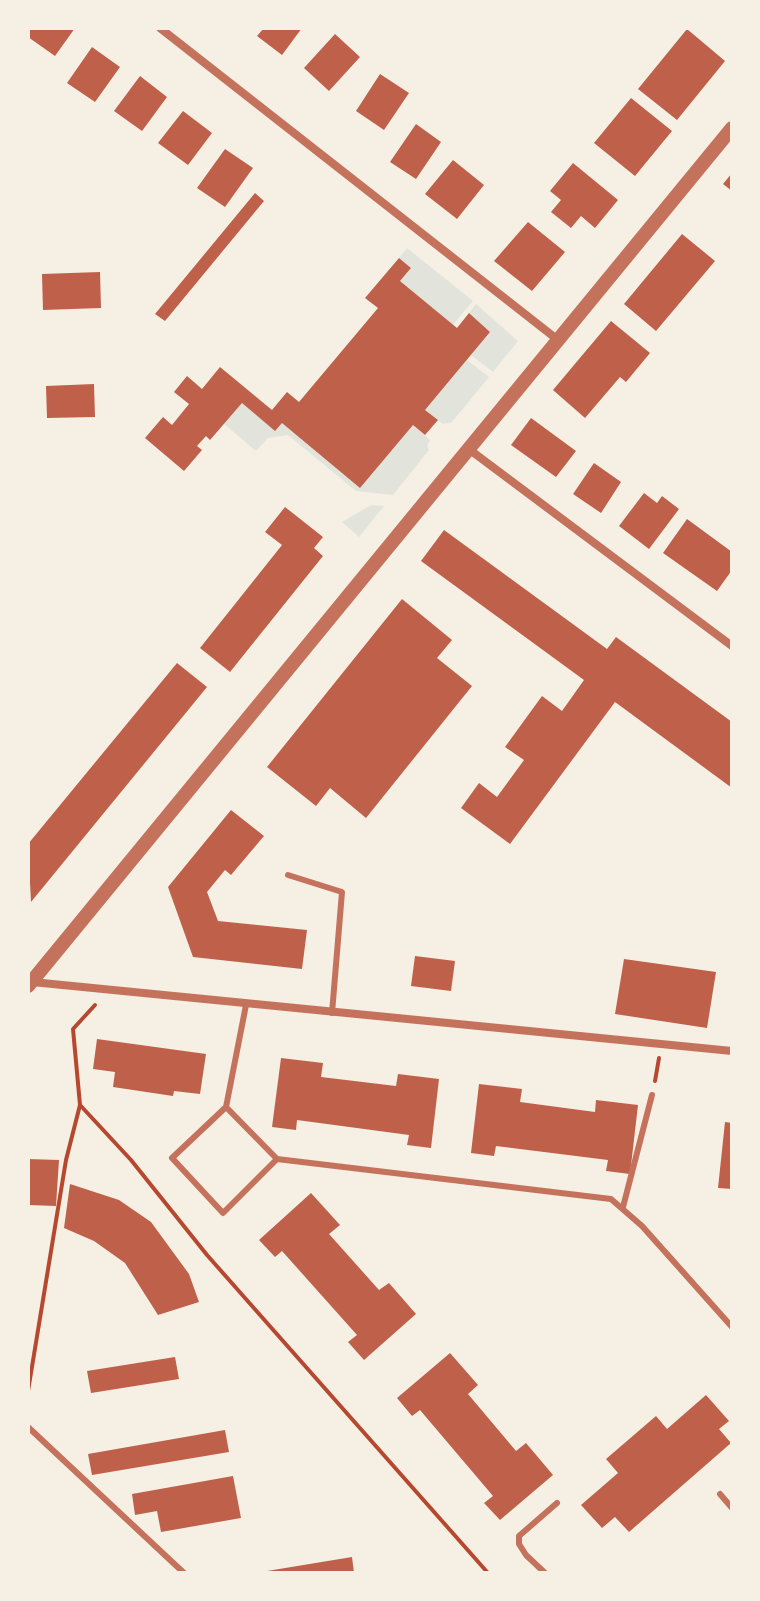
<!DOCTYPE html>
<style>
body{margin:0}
#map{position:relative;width:760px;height:1601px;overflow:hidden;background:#f6efe4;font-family:Lora,serif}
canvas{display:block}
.frame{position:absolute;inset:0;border:30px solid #f6efe4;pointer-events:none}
</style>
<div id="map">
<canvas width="760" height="1601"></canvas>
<div class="frame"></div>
</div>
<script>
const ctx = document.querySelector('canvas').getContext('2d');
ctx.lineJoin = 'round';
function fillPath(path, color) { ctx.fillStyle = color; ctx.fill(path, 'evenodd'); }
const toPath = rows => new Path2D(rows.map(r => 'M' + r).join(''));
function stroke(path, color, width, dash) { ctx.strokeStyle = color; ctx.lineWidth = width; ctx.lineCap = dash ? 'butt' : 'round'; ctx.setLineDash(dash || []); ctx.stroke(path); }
fillPath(toPath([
 [407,248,473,301,453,325,400,281,411,268,399,258],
 [476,304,518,341,493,372,471,355,490,332,469,313],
 [467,360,489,377,452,422,443,424,425,410],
 [242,403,275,430,282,423,413,425,430,440,427,446,429,450,393,495,356,491,288,435,268,438,256,451,224,424],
 [371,505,384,506,359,537,342,522]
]), '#e2e4dc');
fillPath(toPath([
 [28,28,75,28,55,56,28,37],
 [264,28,302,28,282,55,257,36],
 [687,29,725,61,677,120,638,89],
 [335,34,360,57,329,91,304,68],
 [92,47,120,67,95,102,67,83],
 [380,74,409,93,384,130,356,111],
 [140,76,167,97,142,131,114,111],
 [631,98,672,131,635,176,594,143],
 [183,111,212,133,188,165,158,143],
 [416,124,441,142,416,179,390,162],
 [225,149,253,168,225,207,197,188],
 [453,160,484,185,457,219,425,194],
 [573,163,618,200,595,228,581,216,571,228,551,212,561,200,550,191],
 [732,173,732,191,723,184],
 [255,193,264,201,165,321,155,314],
 [528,222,565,252,532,291,494,261],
 [682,234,715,261,656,331,624,304],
 [399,258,411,268,400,281,457,328,469,313,490,332,425,410,438,420,425,435,413,425,360,488,282,423,275,431,242,403,210,440,206,436,197,446,202,450,184,471,145,438,163,417,172,425,189,404,174,392,187,376,202,389,220,367,272,410,287,392,299,402,378,308,365,298],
 [100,272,101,308,43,310,42,274],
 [611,321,650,353,626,382,620,377,585,418,553,390],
 [94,384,95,417,47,418,46,386],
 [531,418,576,451,556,477,511,445],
 [594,463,621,482,601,513,573,494],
 [644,493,657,503,662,496,679,509,649,549,619,526],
 [285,507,323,537,314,548,323,556,230,672,200,648,282,545,265,532],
 [687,519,732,552,732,570,717,591,663,553],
 [444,530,607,649,616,637,732,722,732,788,615,702,510,844,461,808,479,783,497,797,524,760,505,747,542,696,562,711,584,680,421,561],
 [402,599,452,640,437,658,472,686,366,818,330,788,316,806,267,767],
 [177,663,207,687,31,902,28,844],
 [231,810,264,836,231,875,225,870,207,892,218,921,307,930,302,969,193,957,168,887],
 [415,956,455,961,451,991,411,986],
 [624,959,716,972,707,1028,615,1014],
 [97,1039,206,1054,200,1094,174,1091,173,1096,113,1087,115,1072,93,1069],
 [281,1058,323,1063,321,1077,396,1086,398,1074,439,1079,431,1148,407,1145,409,1135,297,1120,296,1130,272,1127],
 [479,1084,522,1089,520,1102,595,1112,596,1100,638,1105,630,1174,606,1171,608,1160,496,1146,494,1156,471,1153],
 [725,1122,732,1123,732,1189,718,1188],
 [28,1159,59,1160,56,1206,28,1205],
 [70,1184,119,1200,151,1222,189,1274,199,1302,158,1315,125,1263,94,1241,64,1228],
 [311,1193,340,1225,329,1234,379,1290,389,1283,416,1314,364,1360,348,1342,357,1335,282,1251,275,1257,259,1240],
 [450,1353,478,1385,468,1394,516,1451,526,1443,553,1475,500,1520,484,1503,493,1496,420,1410,412,1416,397,1398],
 [175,1357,179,1379,91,1393,87,1371],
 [706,1395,729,1421,719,1429,731,1443,629,1532,615,1517,602,1528,581,1505,618,1473,606,1459,656,1416,667,1429],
 [225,1430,229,1452,92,1475,88,1454],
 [233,1476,241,1518,161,1532,157,1511,135,1515,132,1494],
 [352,1557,354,1573,267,1573,267,1571]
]), '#bf614a');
stroke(toPath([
 [95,1005,73,1029,80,1105,131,1160,207,1255,488,1573],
 [655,1081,659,1058],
 [28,1391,66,1160,80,1105]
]), '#b5482f', 4);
stroke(toPath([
 [288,875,342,892,332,1013],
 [226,1107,277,1159,223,1213,172,1158,226,1107,246,1005],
 [277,1159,611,1199,642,1226,732,1327],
 [623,1207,652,1095],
 [28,1427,184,1573],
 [720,1494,732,1508],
 [545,1573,526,1555,519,1544,519,1536,557,1503]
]), '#c5725c', 6);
stroke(toPath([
 [160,28,558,340],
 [470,450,732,646],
 [32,982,732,1051]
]), '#c5725c', 8);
stroke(toPath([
 [28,986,732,128]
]), '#c5725c', 14);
</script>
